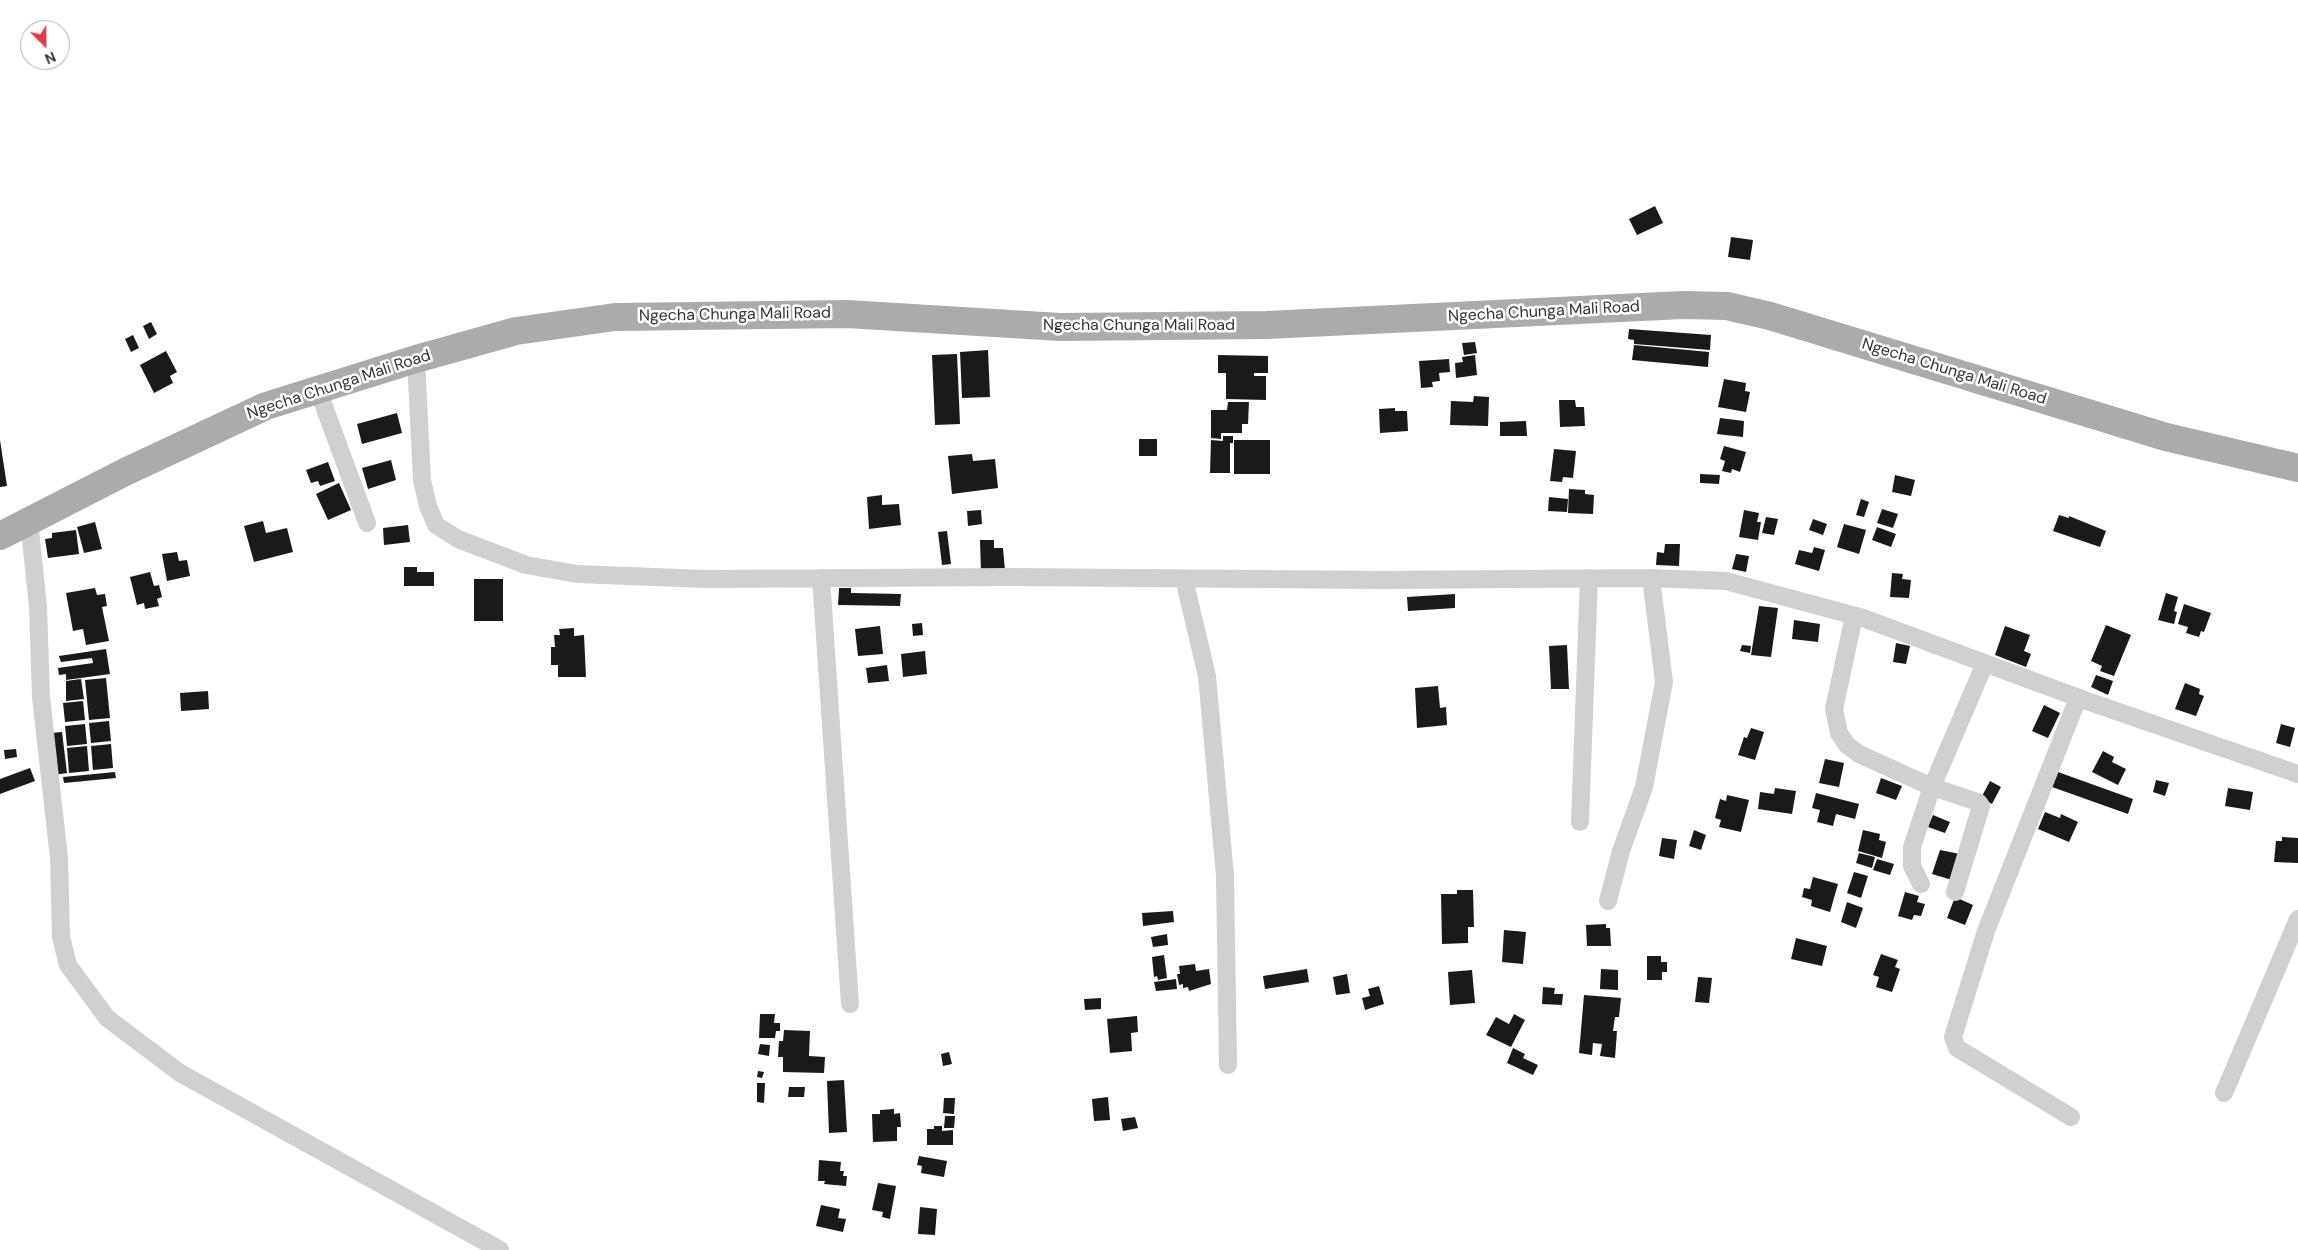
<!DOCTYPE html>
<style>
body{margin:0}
#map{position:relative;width:2298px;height:1250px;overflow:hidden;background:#fff;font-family:"DM Sans",sans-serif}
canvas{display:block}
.north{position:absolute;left:20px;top:20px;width:50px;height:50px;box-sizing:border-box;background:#fff;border:1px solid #adadad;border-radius:50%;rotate:157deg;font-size:14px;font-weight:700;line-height:20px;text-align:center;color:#333}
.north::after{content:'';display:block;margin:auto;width:18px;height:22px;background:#e63946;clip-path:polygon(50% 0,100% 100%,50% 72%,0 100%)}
</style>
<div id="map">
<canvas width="2298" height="1250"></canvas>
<div class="north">N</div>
</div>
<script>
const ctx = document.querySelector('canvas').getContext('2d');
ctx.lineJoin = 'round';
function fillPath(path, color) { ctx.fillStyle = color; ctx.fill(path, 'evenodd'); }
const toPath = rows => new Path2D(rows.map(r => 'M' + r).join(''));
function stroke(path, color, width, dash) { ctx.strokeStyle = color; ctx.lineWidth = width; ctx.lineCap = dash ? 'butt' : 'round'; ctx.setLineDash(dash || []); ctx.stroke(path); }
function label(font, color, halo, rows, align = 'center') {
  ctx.font = font + ' "DM Sans",sans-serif'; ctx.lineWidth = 5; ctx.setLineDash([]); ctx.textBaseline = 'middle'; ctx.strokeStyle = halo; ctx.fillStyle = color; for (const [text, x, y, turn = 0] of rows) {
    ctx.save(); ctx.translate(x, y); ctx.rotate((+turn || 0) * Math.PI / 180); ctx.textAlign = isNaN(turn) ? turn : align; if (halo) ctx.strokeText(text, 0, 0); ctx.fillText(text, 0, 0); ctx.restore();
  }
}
fillPath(toPath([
 [1655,206,1663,223,1637,235,1629,219],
 [1731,237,1753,240,1750,260,1728,257],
 [151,322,157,334,149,339,143,326],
 [1629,329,1711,335,1710,350,1634,344,1634,340,1628,339],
 [133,335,139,348,131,352,125,339],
 [1475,342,1477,353,1464,355,1462,343],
 [1634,345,1709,352,1708,367,1632,360],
 [988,350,990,397,962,398,960,352],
 [166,351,177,372,170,376,173,383,154,393,140,365],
 [957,354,960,424,935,425,932,355],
 [1218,355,1268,356,1268,373,1254,373,1254,376,1266,376,1266,400,1226,399,1226,373,1218,373],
 [1475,355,1477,375,1456,378,1455,363,1463,362,1462,357],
 [1449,359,1450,372,1439,373,1440,381,1432,382,1433,387,1421,388,1419,361],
 [1724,379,1746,383,1745,391,1750,392,1746,412,1718,407],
 [1474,396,1489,397,1488,426,1450,425,1451,401,1473,402],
 [1559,400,1575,400,1576,407,1584,407,1585,426,1560,427],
 [1228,402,1249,402,1248,424,1242,424,1242,433,1221,433,1221,439,1211,438,1211,410,1227,410],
 [1395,408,1395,411,1407,411,1408,431,1380,433,1379,409],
 [397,413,402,433,362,444,357,424],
 [1720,418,1744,421,1743,437,1717,434],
 [1526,421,1527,436,1500,436,1500,422],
 [1223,436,1233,436,1233,443,1230,443,1230,473,1210,473,1211,440,1223,441],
 [1139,439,1157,439,1157,456,1139,456],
 [0,440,7,486,0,487],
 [1234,440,1270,440,1270,474,1234,474],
 [1724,446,1746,452,1740,472,1732,469,1731,473,1722,471,1725,461,1720,459],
 [1554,449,1576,451,1573,478,1563,477,1562,482,1550,481],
 [972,454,973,461,995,459,998,488,952,494,948,456],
 [391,460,396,480,368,489,362,468],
 [328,462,335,481,320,486,318,481,311,483,306,470],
 [1700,474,1720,475,1719,484,1700,483],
 [1895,475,1915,480,1911,496,1892,492],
 [339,483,351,510,328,520,316,494],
 [1569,489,1585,490,1585,494,1594,495,1593,514,1568,513],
 [882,495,882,505,899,504,901,525,869,529,867,497],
 [1549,497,1568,499,1567,512,1548,511],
 [1861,499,1869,502,1864,517,1856,515],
 [1882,509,1898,514,1893,528,1877,523],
 [981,510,982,524,968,526,967,511],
 [1744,510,1759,513,1757,522,1761,522,1758,540,1739,537],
 [2059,515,2069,518,2069,516,2106,531,2100,547,2053,531],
 [1766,517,1778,519,1774,535,1762,533],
 [1813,519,1827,524,1823,535,1809,530],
 [263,521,266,533,287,528,293,552,254,562,244,526],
 [95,522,102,549,84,553,77,527],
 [1844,524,1866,530,1859,554,1837,547],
 [408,525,410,542,384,545,383,528],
 [1877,527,1896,534,1891,547,1872,540],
 [76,530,79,554,48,558,45,539,52,538,52,533],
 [947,531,951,564,942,565,938,532],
 [980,540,994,540,994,548,1003,548,1005,571,981,573],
 [1665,544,1680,544,1679,566,1656,565,1657,552,1664,553],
 [1814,547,1825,550,1819,571,1795,564,1799,550,1812,553],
 [177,552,179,561,187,560,190,576,167,581,162,554],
 [1736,554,1749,556,1746,572,1732,569],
 [404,567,417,567,417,572,434,572,434,586,404,586],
 [150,572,154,586,159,585,162,597,157,599,159,606,145,609,144,603,137,605,130,577],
 [1892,573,1903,574,1902,579,1911,580,1909,598,1890,597],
 [474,579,503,579,503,621,474,621],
 [95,588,97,595,105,594,107,606,102,607,109,641,86,645,83,629,73,631,66,593],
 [839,588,851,588,851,593,901,594,900,606,838,605],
 [2166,593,2178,597,2174,611,2177,612,2174,624,2158,620],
 [1455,594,1455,608,1408,611,1407,597],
 [2184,604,2211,613,2204,632,2201,631,2199,637,2186,633,2188,627,2178,624],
 [1759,606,1778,608,1771,657,1751,655],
 [1794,620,1820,624,1818,642,1792,639],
 [922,623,923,635,913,636,912,624],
 [2106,625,2131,635,2114,676,2100,671,2102,666,2091,661],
 [880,626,883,654,858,656,855,629],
 [2005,626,2030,635,2024,651,2031,654,2026,667,1995,655],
 [574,628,574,636,584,635,586,677,558,677,558,665,551,665,551,647,555,647,554,635,560,635,559,629],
 [1896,643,1910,646,1906,664,1893,662],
 [1567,645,1569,689,1551,689,1549,646],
 [1742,645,1751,646,1750,653,1740,651],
 [106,649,110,674,66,680,66,674,59,675,58,668,93,663,92,658,61,662,59,656],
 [925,651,927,674,903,677,901,654],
 [887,665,889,681,868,683,866,668],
 [2096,675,2113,681,2108,695,2091,687],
 [106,678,110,718,89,720,85,680],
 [81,679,84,699,66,701,66,681],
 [2185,683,2200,689,2199,694,2204,696,2196,716,2175,709],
 [1438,686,1440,708,1446,707,1447,725,1417,728,1415,688],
 [208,691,209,709,181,711,180,693],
 [83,701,85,720,65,722,63,703],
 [2044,705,2060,713,2048,738,2032,731],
 [109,721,111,741,91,743,89,723],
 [85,724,87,744,67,746,65,726],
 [2281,724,2295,728,2290,747,2276,743],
 [1751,728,1764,732,1755,760,1738,755,1744,737,1747,738],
 [62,732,67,773,54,775,51,733],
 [111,744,113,768,93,770,91,746],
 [87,746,89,771,69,773,67,748],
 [16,749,17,757,5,759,4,750],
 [2103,751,2114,757,2112,762,2126,769,2118,785,2092,772],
 [1825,759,1844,763,1839,787,1819,783],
 [30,768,35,781,0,794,0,779],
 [115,772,116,778,64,783,63,777],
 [2058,772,2133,799,2128,814,2052,787],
 [1881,778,1902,786,1896,800,1876,793],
 [2156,780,2169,783,2165,796,2153,792],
 [1990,781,2001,787,1992,804,1981,798],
 [1775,788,1796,791,1792,814,1758,809,1760,792,1774,794],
 [2228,788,2253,792,2250,810,2225,806],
 [1816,793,1859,804,1855,819,1836,814,1833,826,1817,822,1820,810,1812,808],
 [1727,795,1749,800,1741,832,1719,827,1721,820,1715,818,1720,799,1726,801],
 [2045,812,2060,818,2061,814,2078,822,2069,842,2038,829],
 [1933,815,1950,822,1945,833,1928,827],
 [1694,830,1706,835,1701,850,1689,846],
 [1863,830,1880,834,1879,840,1886,842,1882,858,1858,851],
 [2282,837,2298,838,2298,863,2274,862,2276,841,2282,841],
 [1662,838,1677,840,1674,859,1659,856],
 [1940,850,1960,854,1952,880,1932,874],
 [1859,853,1875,857,1872,868,1856,863],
 [1877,859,1894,864,1890,875,1873,870],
 [1854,872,1868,876,1861,898,1847,893],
 [1813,877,1838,884,1830,912,1811,906,1812,900,1802,897,1804,888,1810,889],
 [1457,890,1473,890,1474,927,1468,927,1468,943,1442,944,1441,894,1457,894],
 [1905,892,1919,896,1917,902,1925,904,1921,916,1914,915,1912,920,1898,916],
 [1955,897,1973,905,1965,925,1947,918],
 [1847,902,1863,908,1856,928,1841,922],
 [1173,911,1174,922,1143,926,1142,913],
 [1606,924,1606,928,1610,928,1611,946,1587,946,1586,925],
 [1504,930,1526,932,1523,964,1502,962],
 [1167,934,1168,945,1153,947,1151,937],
 [1796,938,1827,946,1822,966,1791,959],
 [1881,954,1898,960,1895,967,1900,969,1892,992,1876,987,1879,977,1873,975],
 [1164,955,1167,978,1158,980,1157,976,1154,977,1152,957],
 [1647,956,1661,956,1661,962,1667,962,1667,972,1662,972,1662,980,1647,980],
 [1195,964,1196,971,1209,969,1211,984,1189,991,1188,987,1183,988,1183,984,1179,985,1177,974,1180,974,1179,966],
 [1307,969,1309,982,1265,989,1263,976],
 [1601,969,1618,970,1618,990,1600,989],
 [1472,970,1475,1003,1450,1005,1448,972],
 [1347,974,1350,993,1336,995,1333,977],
 [1698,977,1712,978,1709,1003,1695,1002],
 [1176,979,1177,989,1156,991,1154,982],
 [1379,986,1384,1004,1365,1010,1362,998,1370,996,1368,989],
 [1543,987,1555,988,1554,994,1563,994,1562,1005,1542,1004],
 [1584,995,1621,998,1619,1017,1615,1017,1613,1031,1617,1031,1615,1058,1600,1056,1602,1044,1593,1043,1592,1055,1579,1053],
 [1101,998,1101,1009,1085,1010,1084,999],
 [760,1014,775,1014,774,1023,780,1023,780,1031,776,1031,775,1038,759,1038],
 [1514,1014,1525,1020,1511,1047,1486,1035,1496,1017,1509,1024],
 [1137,1016,1138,1032,1131,1033,1132,1051,1110,1053,1107,1019],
 [784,1030,810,1031,809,1056,825,1057,824,1073,783,1072,783,1057,778,1057,779,1041,783,1041],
 [760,1044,770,1045,769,1056,758,1054],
 [1513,1048,1525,1054,1523,1058,1538,1065,1533,1075,1507,1063],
 [949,1052,952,1064,943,1066,941,1054],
 [758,1071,764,1072,762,1078,757,1077],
 [844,1080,847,1132,829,1133,827,1081],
 [757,1083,765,1083,764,1103,757,1102],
 [789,1087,805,1087,804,1097,788,1097],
 [1108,1097,1110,1120,1094,1121,1092,1099],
 [944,1098,955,1098,954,1114,943,1113],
 [894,1109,894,1114,900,1113,901,1127,897,1127,897,1141,873,1142,872,1114,880,1114,880,1110],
 [945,1116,955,1116,954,1128,944,1128],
 [1135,1117,1138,1128,1123,1131,1121,1119],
 [934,1126,942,1126,942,1131,953,1130,953,1145,927,1145,927,1129,934,1129],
 [919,1156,947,1161,944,1177,921,1173,922,1166,917,1165],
 [819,1160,841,1162,840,1171,844,1171,843,1176,847,1176,846,1186,824,1184,825,1181,818,1181],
 [878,1183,896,1186,890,1219,882,1217,883,1212,872,1210],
 [821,1205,840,1209,838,1218,846,1219,843,1232,816,1226],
 [920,1207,937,1209,935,1235,918,1234]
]), '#1a1a1a');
stroke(toPath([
 [416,359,422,480,428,506,436,525,458,539,526,565,577,574,706,579,1009,577,1383,580,1651,578,1726,581,1863,618,2087,701,2298,774],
 [318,390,367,523],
 [29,521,38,606,41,697,59,858,61,937,68,965,107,1018,180,1073,500,1250],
 [821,578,850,1004],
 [1184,579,1207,676,1225,876,1228,1065],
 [1854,616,1834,709,1839,733,1847,745,1859,754,1932,787,1978,802,1981,806,1955,892],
 [1580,822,1589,578],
 [1921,884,1912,866,1912,847,1932,787,1985,663],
 [1608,901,1621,851,1644,787,1664,682,1651,578],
 [2224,1093,2298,919],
 [2071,1117,1957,1048,1953,1037,1986,931,2078,698]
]), '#d0d0d0', 18);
stroke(toPath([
 [0,536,125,472,266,406,416,359,516,331,615,317,847,314,1060,327,1267,325,1683,305,1727,306,1770,316,2166,437,2298,468]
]), '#ababab', 28);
label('16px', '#333', '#fff', [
 ["Ngecha Chunga Mali Road",1544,312,-3],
 ["Ngecha Chunga Mali Road",735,315,-1],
 ["Ngecha Chunga Mali Road",1139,326],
 ["Ngecha Chunga Mali Road",1954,372,17],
 ["Ngecha Chunga Mali Road",339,385,-18]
]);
</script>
